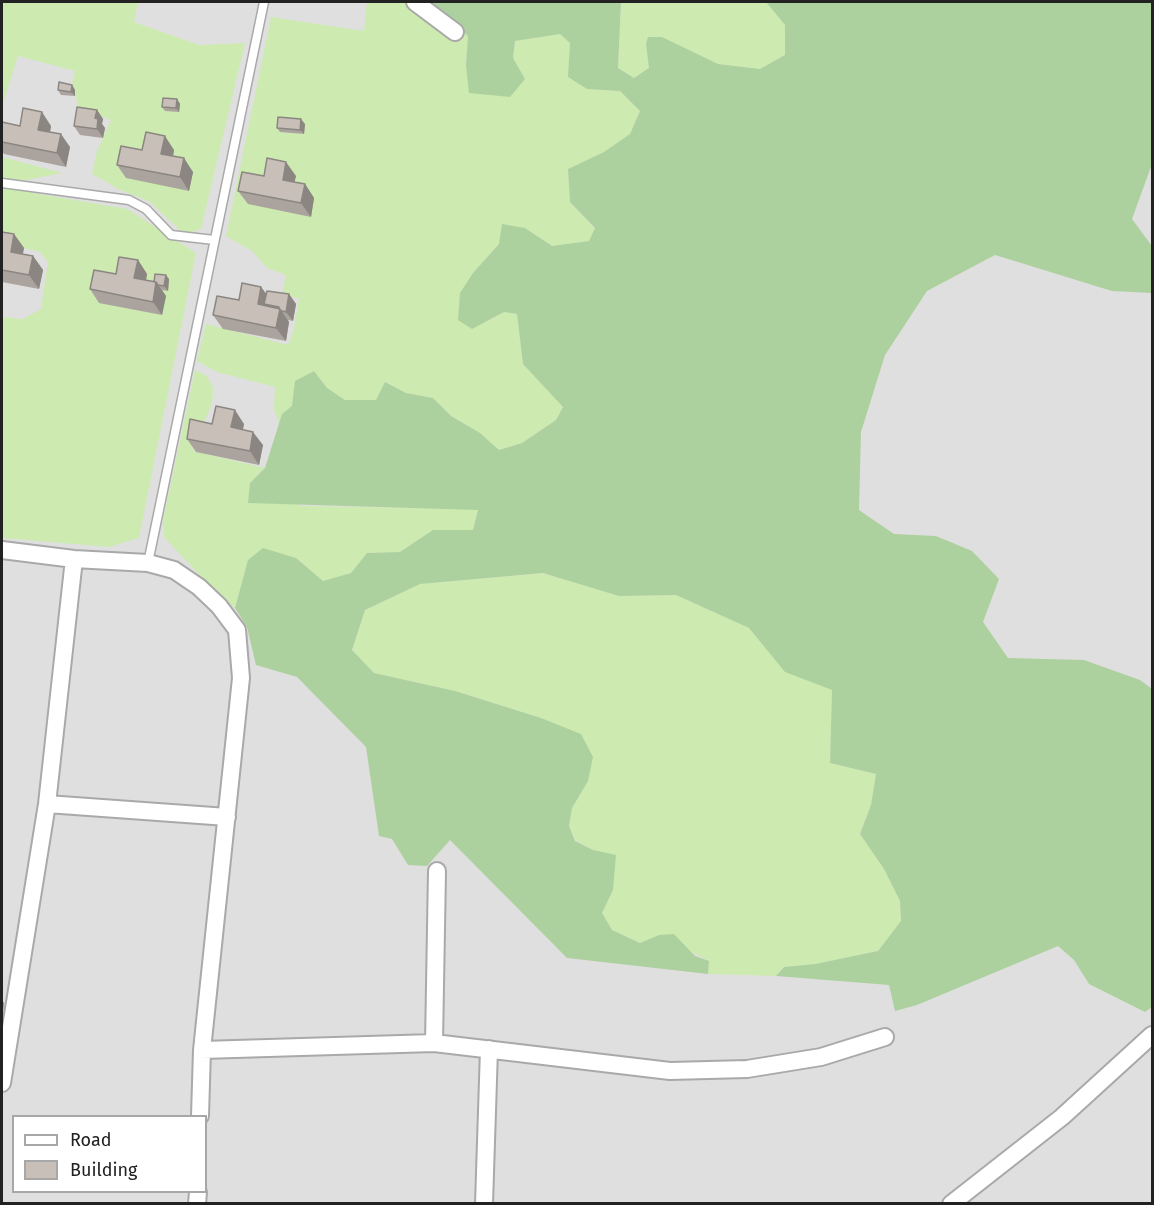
<!DOCTYPE html>
<style>
body{margin:0}
#map{position:relative;width:1154px;height:1205px;overflow:hidden;background:#f2efe9;font-family:"Fira Sans",sans-serif}
canvas{display:block}
.frame{position:absolute;inset:0;border:3px solid #222;pointer-events:none}
.legend{position:absolute;left:12px;top:1115px;width:195px;height:78px;box-sizing:border-box;background:#fff;border:2px solid #a7a7a7;margin:0;padding:8px 10px;list-style:none;font-size:18px;color:#222}
.legend li{display:flex;align-items:center;gap:12px;height:30px}
.legend b{width:30px;border:2px solid #a7a7a7}
</style>
<div id="map">
<canvas width="1154" height="1205"></canvas>
<div class="frame"></div>
<ul class="legend">
<li><b style="height:8px;background:#fff"></b>Road</li>
<li><b style="height:16px;background:#c7bfb8"></b>Building</li>
</ul>
</div>
<script>
const ctx = document.querySelector('canvas').getContext('2d');
ctx.lineJoin = 'round';
function fillPath(path, color) { ctx.fillStyle = color; ctx.fill(path, 'evenodd'); }
const toPath = rows => new Path2D(rows.map(r => 'M' + r).join(''));
function stroke(path, color, width, dash) { ctx.strokeStyle = color; ctx.lineWidth = width; ctx.lineCap = dash ? 'butt' : 'round'; ctx.setLineDash(dash || []); ctx.stroke(path); }
fillPath(toPath([
 [2,2,1152,2,1152,1203,2,1204],
 [14,1116,206,1116,206,1192,14,1192]
]), '#e0dfdf');
fillPath(toPath([
 [2,2,138,2,134,22,199,45,245,43,201,229,184,234,149,201,120,190,92,174,97,151,111,120,79,109,72,83,75,71,18,56,2,107],
 [367,2,432,2,468,36,466,65,525,79,513,58,515,41,560,34,570,43,587,89,620,91,640,111,630,134,604,152,568,169,570,202,595,229,589,241,552,246,525,228,499,244,473,273,484,323,504,312,517,314,523,364,563,406,556,420,522,443,499,450,480,433,451,416,433,398,406,393,386,382,376,400,345,400,327,388,314,371,296,381,292,406,282,414,279,423,274,409,275,387,217,372,197,361,206,324,288,345,294,329,299,298,282,296,286,275,267,268,252,251,226,236,271,17,364,31],
 [621,2,766,2,785,25,785,55,760,69,717,64,662,37,649,37,646,44,649,68,634,78,618,68],
 [2,157,62,173,11,183,2,180],
 [2,184,33,193,127,209,196,253,139,538,109,547,2,538,2,317,23,319,41,309,48,262,40,252,2,243],
 [195,370,207,376,213,388,212,404,204,422,197,428,193,451,265,468,250,483,301,506,478,509,473,530,433,530,400,552,367,553,351,573,323,581,296,558,248,560,235,608,208,584,164,537,163,521],
 [543,573,619,596,676,595,749,628,785,671,832,690,830,763,876,774,871,805,860,834,884,869,900,901,901,921,878,951,815,964,784,967,776,976,708,974,709,961,659,935,641,943,612,930,602,913,613,890,593,850,575,840,569,826,572,808,588,781,541,718,455,691,374,673,352,650,365,610,420,584]
]), '#cdebb0');
fillPath(toPath([
 [432,2,621,2,618,68,634,78,649,68,646,44,648,37,662,37,718,64,760,69,785,55,785,25,766,2,1152,2,1152,164,1132,219,1152,246,1152,293,1112,291,995,255,927,291,885,355,861,432,859,510,894,534,936,536,972,551,999,579,983,622,1008,658,1084,660,1140,680,1152,689,1152,1007,1145,1012,1089,984,1074,960,1058,946,917,1005,895,1011,889,985,776,976,784,967,815,964,878,951,901,921,900,901,884,869,860,834,871,805,876,774,830,763,832,690,785,672,749,628,676,595,619,596,543,573,420,584,365,610,352,650,374,673,455,691,541,718,581,734,593,757,588,781,572,808,569,826,575,841,593,850,616,855,613,890,602,913,612,930,640,943,659,935,674,934,695,956,709,961,708,974,567,958,450,840,427,866,408,865,392,839,379,836,366,747,297,677,256,665,247,627,235,608,248,560,263,548,296,558,323,581,351,573,367,553,400,552,433,530,473,530,478,510,248,503,250,483,265,468,282,414,292,406,295,381,314,371,327,388,345,400,376,400,385,382,406,393,433,398,451,416,480,433,499,450,522,443,556,420,563,407,523,364,517,314,504,312,472,329,458,320,460,293,473,273,499,244,502,224,525,228,552,246,589,241,595,228,570,202,568,169,604,152,630,134,640,111,620,91,587,89,568,77,570,43,560,34,515,41,513,58,525,79,510,97,469,93,466,65,468,36]
]), '#add19e');
const lane = toPath([
 [2,183,129,200,146,209,171,235,214,240],
 [148,563,264,2]
]);
const street = toPath([
 [415,2,455,32],
 [2,550,74,559,148,563,174,570,199,587,219,606,237,630,241,678,202,1050,200,1116],
 [47,804,227,817],
 [434,1043,437,871],
 [202,1050,434,1043,670,1071,747,1069,821,1057,885,1037],
 [2,1083,47,804,74,559],
 [197,1204,198,1192],
 [484,1204,489,1049],
 [951,1204,1062,1117,1152,1035]
]);
stroke(lane, '#a9a9a9', 11);
stroke(street, '#a9a9a9', 20);
stroke(lane, '#fff', 8);
stroke(street, '#fff', 16);
fillPath(toPath([
 [72,85,75,90,75,96,61,95,58,90],
 [177,99,180,104,179,112,165,111,162,107],
 [97,110,103,119,102,124,105,128,103,138,80,135,74,126],
 [2,122,20,126,51,126,50,132,70,147,66,167,4,154,2,151],
 [305,124,304,134,280,132,277,128],
 [142,150,174,150,173,156,193,172,189,191,126,178,117,165],
 [264,176,296,176,294,182,305,184,314,198,311,217,248,204,238,191],
 [2,232,14,234,24,248,23,254,33,256,43,270,39,289,2,282],
 [138,260,147,274,146,280,154,282,169,279,168,291,162,290,166,296,162,315,99,303,90,289],
 [261,287,266,294,289,294,296,304,293,321,288,320,289,322,286,341,223,329,213,315],
 [212,424,244,424,243,430,263,445,259,465,196,452,187,439]
]), '#aba49e');
fillPath(toPath([
 [72,85,75,90,75,96,71,92],
 [177,99,180,104,179,112,176,108],
 [97,110,103,119,102,124,105,128,103,138,97,129,95,118],
 [42,112,51,126,48,143,38,130],
 [301,119,305,124,304,134,300,130],
 [61,134,70,147,66,167,57,153],
 [165,136,174,150,171,167,161,154],
 [184,158,193,172,189,191,180,177],
 [286,162,296,176,292,193,283,180],
 [305,184,314,198,311,217,301,203],
 [14,234,24,248,20,265,11,252],
 [33,256,43,270,39,289,29,275],
 [138,260,147,274,144,291,134,278],
 [166,275,169,279,168,291,164,286],
 [156,282,166,296,162,315,153,302],
 [261,287,271,300,264,304,268,311,258,304],
 [289,294,296,304,293,321,286,312],
 [280,309,289,322,286,341,276,328],
 [235,410,244,424,240,441,231,427],
 [253,432,263,445,259,465,250,451],
 [2,1000,4,1003,2,1022]
]), '#8b8681');
const building = toPath([
 [59,82,72,85,71,92,58,90,59,82],
 [163,98,177,99,176,108,162,107,163,98],
 [77,107,97,110,95,118,98,119,97,129,74,126,77,107],
 [23,108,42,112,38,130,61,134,57,153,2,142,2,122,20,126,23,108],
 [278,117,301,119,300,130,277,128,278,117],
 [146,132,165,136,161,154,184,158,180,177,117,165,121,146,142,150,146,132],
 [267,158,286,162,283,180,305,184,301,203,238,191,242,172,264,176,267,158],
 [2,232,14,234,11,252,33,256,29,275,2,270,2,232],
 [119,257,138,260,134,278,156,282,153,302,90,289,94,270,116,274,119,257],
 [155,274,166,275,164,286,158,285,156,282,154,282,155,274],
 [242,283,261,287,258,304,280,309,276,328,213,315,217,296,239,300,242,283],
 [267,291,289,294,286,312,282,311,279,309,279,307,264,304,267,291],
 [216,406,235,410,231,427,253,432,250,451,187,439,190,419,212,424,216,406]
]);
fillPath(building, '#c7bfb8');
stroke(building, '#8b8681', 1.5);
</script>
